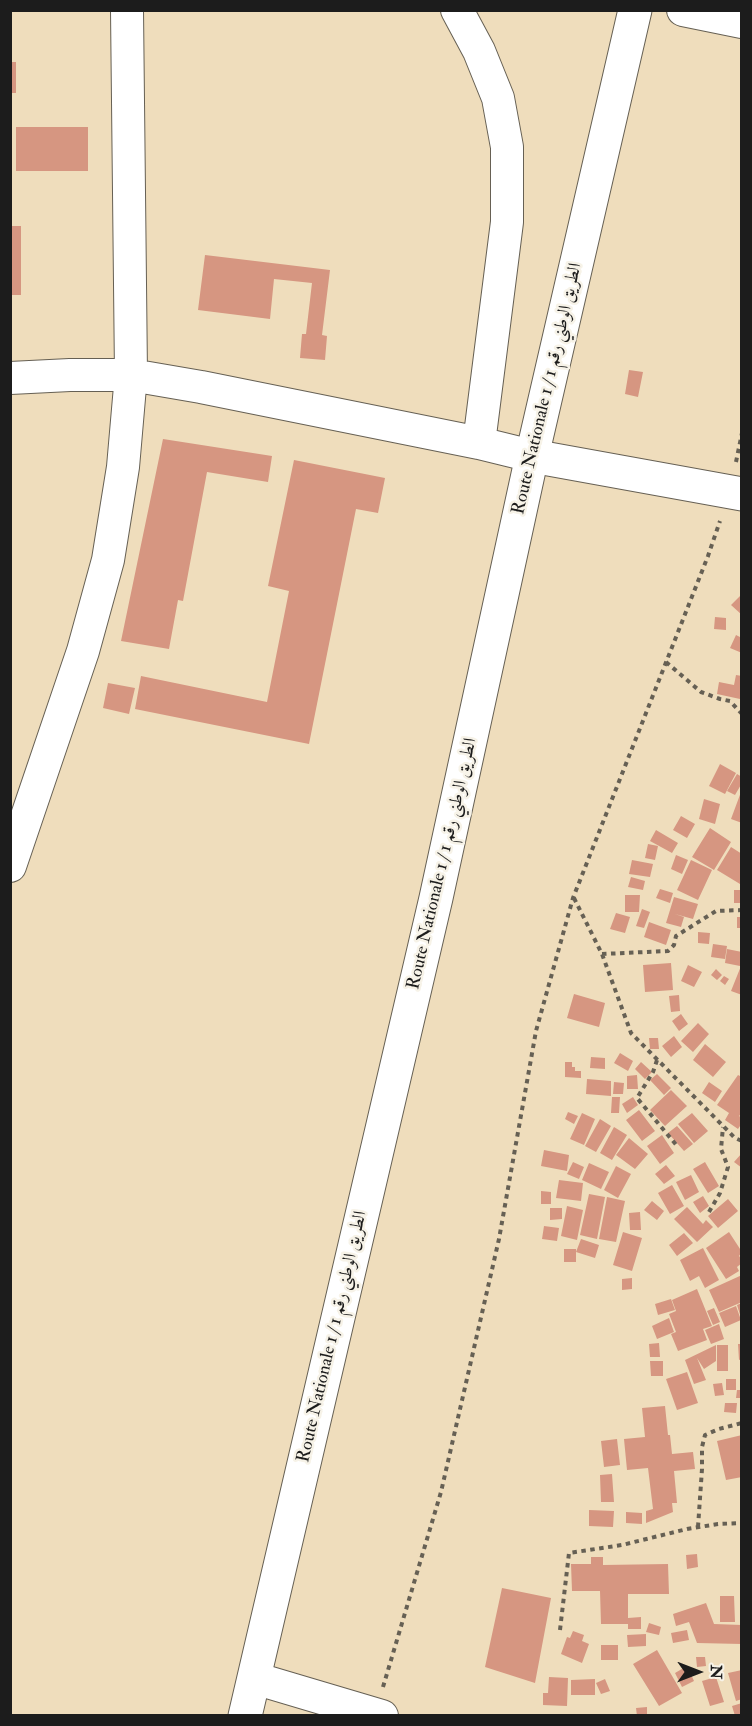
<!DOCTYPE html>
<meta charset="utf-8">
<style>
body{margin:0}
#map{position:relative;width:752px;height:1726px;overflow:hidden;background:#efddbc;font-family:"IM FELL Double Pica",serif}
canvas{display:block}
.frame{position:absolute;inset:0;border:12px solid #1c1c1c;pointer-events:none}
.north{position:absolute;left:668px;top:1642px;width:60px;height:60px;-webkit-text-stroke:4px #f7f3e8;paint-order:stroke;rotate:90deg;font-size:16px;font-weight:700;line-height:24px;text-align:center;color:#1c1c1c}
.north::after{content:'';display:block;margin:auto;width:21px;height:27px;background:#1c1c1c;clip-path:polygon(50% 0,100% 100%,50% 72%,0 100%)}
</style>
<div id="map">
<canvas width="752" height="1726"></canvas>
<div class="frame"></div>
<div class="north">N</div>
</div>
<script>
const ctx = document.querySelector('canvas').getContext('2d');
ctx.lineJoin = 'round';
function fillPath(path, color) { ctx.fillStyle = color; ctx.fill(path, 'evenodd'); }
const toPath = rows => new Path2D(rows.map(r => 'M' + r).join(''));
function stroke(path, color, width, dash) { ctx.strokeStyle = color; ctx.lineWidth = width; ctx.lineCap = dash ? 'butt' : 'round'; ctx.setLineDash(dash || []); ctx.stroke(path); }
function label(font, color, halo, rows, align = 'center') {
  ctx.font = font + ' "IM FELL Double Pica",Amiri,serif'; ctx.lineWidth = 5; ctx.setLineDash([]); ctx.textBaseline = 'middle'; ctx.strokeStyle = halo; ctx.fillStyle = color; for (const [text, x, y, turn = 0] of rows) {
    ctx.save(); ctx.translate(x, y); ctx.rotate((+turn || 0) * Math.PI / 180); ctx.textAlign = isNaN(turn) ? turn : align; if (halo) ctx.strokeText(text, 0, 0); ctx.fillText(text, 0, 0); ctx.restore();
  }
}
fillPath(toPath([
 [10,62,16,62,16,93,10,93],
 [16,127,88,127,88,171,16,171],
 [10,226,21,226,21,295,10,295],
 [205,255,330,270,322,335,327,336,325,360,300,358,302,334,306,334,312,283,274,279,270,319,198,310],
 [629,370,643,372,638,397,625,394],
 [163,439,272,456,268,482,207,472,183,601,178,600,169,649,121,641],
 [294,460,385,478,378,513,356,509,309,744,135,709,141,676,267,702,289,591,268,586],
 [742,594,742,615,731,605],
 [715,617,726,618,726,630,714,629],
 [736,635,742,638,742,653,730,648],
 [736,675,742,676,740,699,717,694,719,682,734,685],
 [108,683,135,688,129,714,103,708],
 [720,764,736,773,725,794,709,786],
 [737,774,742,777,742,783,735,795,727,791],
 [741,792,742,792,742,823,731,819],
 [704,799,720,804,715,824,699,819],
 [681,816,695,824,687,838,673,830],
 [710,828,731,842,714,870,692,857],
 [656,830,678,843,672,853,650,841],
 [648,844,658,846,655,860,645,858],
 [731,847,742,854,742,882,740,884,717,870],
 [676,855,688,860,682,874,671,869],
 [632,860,653,864,650,877,629,874],
 [691,860,712,870,698,900,677,890],
 [631,877,645,881,643,890,628,887],
 [660,889,673,893,670,903,656,898],
 [734,890,742,890,742,903,734,903],
 [625,895,640,895,639,912,625,912],
 [674,897,698,904,693,919,675,914,684,917,681,927,666,923],
 [642,909,650,912,644,928,636,926],
 [616,913,630,917,625,933,610,929],
 [737,917,742,917,742,928,737,928],
 [649,922,671,930,666,945,644,937],
 [698,932,710,933,709,944,698,943],
 [713,944,727,946,725,959,711,957],
 [727,949,742,952,740,966,725,963],
 [671,963,673,990,645,992,643,965],
 [688,965,702,972,694,987,681,981],
 [741,966,742,966,742,995,731,991],
 [716,969,722,975,717,980,711,975],
 [724,976,729,979,725,985,720,981],
 [574,994,605,1003,599,1027,567,1018],
 [679,995,680,1011,671,1012,669,996],
 [681,1014,688,1024,679,1031,672,1021],
 [698,1023,709,1034,693,1052,681,1041],
 [674,1036,682,1047,671,1057,662,1046],
 [649,1038,658,1038,659,1049,650,1049],
 [705,1044,726,1062,713,1077,693,1060],
 [620,1053,633,1061,628,1071,614,1063],
 [591,1057,605,1058,605,1069,590,1068],
 [565,1062,572,1062,572,1067,575,1067,575,1071,581,1071,581,1078,565,1077],
 [641,1062,652,1072,645,1079,635,1069],
 [657,1074,671,1088,664,1095,650,1080],
 [637,1075,638,1089,627,1089,627,1076],
 [738,1075,742,1077,742,1113,739,1116,742,1118,742,1123,738,1129,725,1120,729,1113,717,1105],
 [587,1079,611,1081,611,1096,586,1094],
 [614,1082,624,1083,623,1094,613,1094],
 [709,1082,722,1091,715,1102,702,1093],
 [671,1090,687,1106,665,1126,650,1110],
 [612,1097,620,1097,619,1113,611,1113],
 [633,1097,638,1105,627,1113,622,1104],
 [639,1110,655,1131,642,1141,626,1120],
 [568,1112,578,1116,574,1124,565,1119],
 [582,1113,595,1119,584,1145,570,1139],
 [692,1113,708,1131,694,1143,678,1124],
 [600,1119,611,1126,596,1152,585,1146],
 [677,1126,693,1144,684,1151,668,1133],
 [614,1127,627,1135,612,1160,600,1153],
 [662,1135,674,1153,660,1164,647,1146],
 [629,1138,648,1154,635,1169,616,1155],
 [544,1150,569,1155,567,1171,541,1166],
 [742,1153,742,1168,734,1162],
 [573,1162,584,1167,579,1179,567,1174],
 [705,1162,719,1186,708,1193,693,1169],
 [589,1163,609,1172,601,1189,582,1180],
 [666,1165,675,1176,664,1184,655,1174],
 [616,1166,631,1174,618,1198,604,1190],
 [691,1175,699,1192,685,1200,676,1182],
 [559,1180,583,1183,581,1201,556,1198],
 [672,1185,684,1206,670,1214,658,1193],
 [541,1191,551,1192,551,1204,541,1204],
 [589,1194,605,1197,597,1239,580,1235],
 [703,1196,709,1206,700,1213,693,1202],
 [607,1197,625,1201,616,1242,599,1239],
 [728,1199,738,1211,718,1228,708,1216],
 [652,1201,664,1211,657,1220,644,1210],
 [567,1206,583,1210,577,1240,561,1236],
 [687,1207,703,1224,706,1220,713,1227,697,1242,674,1219],
 [550,1208,562,1208,562,1219,550,1220],
 [640,1212,641,1230,630,1230,629,1213],
 [544,1226,559,1228,557,1241,542,1239],
 [623,1232,642,1238,632,1271,613,1265],
 [729,1232,742,1252,739,1256,742,1259,742,1263,737,1267,739,1271,726,1279,706,1248],
 [684,1233,693,1243,677,1256,669,1245],
 [581,1239,599,1245,595,1258,576,1252],
 [703,1248,719,1280,705,1288,699,1276,690,1281,680,1260],
 [564,1249,576,1249,576,1262,564,1262],
 [742,1275,742,1302,719,1312,709,1290],
 [632,1278,632,1289,622,1290,622,1279],
 [697,1289,712,1326,703,1329,707,1340,678,1351,671,1334,676,1332,669,1314,676,1311,672,1300],
 [671,1299,675,1310,658,1315,655,1304],
 [742,1303,742,1318,741,1318,737,1305],
 [736,1306,741,1320,725,1327,719,1313],
 [714,1308,720,1322,713,1325,707,1311],
 [669,1318,674,1332,657,1339,652,1326],
 [719,1324,724,1339,711,1344,705,1330],
 [659,1343,660,1357,650,1357,649,1344],
 [738,1344,742,1344,742,1359,739,1360],
 [716,1345,716,1361,704,1369,697,1358,706,1380,694,1384,685,1360],
 [717,1345,728,1345,728,1371,717,1371],
 [650,1361,663,1361,663,1376,651,1376],
 [687,1372,698,1403,677,1410,666,1379],
 [726,1379,736,1379,736,1390,726,1390],
 [722,1383,724,1395,715,1396,713,1384],
 [737,1390,742,1390,742,1398,736,1398],
 [725,1403,737,1403,736,1413,724,1412],
 [665,1406,668,1435,670,1435,672,1454,693,1452,695,1469,674,1471,677,1503,672,1503,673,1512,646,1523,646,1511,653,1509,648,1468,627,1470,624,1439,645,1437,642,1408],
 [742,1435,742,1477,726,1480,717,1441],
 [617,1439,620,1465,604,1467,601,1441],
 [612,1474,614,1502,601,1502,600,1475],
 [589,1510,614,1511,613,1527,589,1526],
 [626,1512,642,1513,642,1524,626,1523],
 [697,1554,698,1567,687,1569,686,1555],
 [591,1557,603,1557,603,1565,668,1564,669,1594,628,1594,628,1618,641,1617,641,1629,628,1629,628,1624,601,1624,600,1591,572,1591,571,1564,591,1564],
 [502,1588,551,1598,535,1683,485,1667],
 [720,1596,734,1596,735,1622,720,1622],
 [706,1603,714,1624,742,1625,742,1644,697,1643,689,1622,676,1626,673,1614],
 [649,1623,661,1627,659,1635,646,1632],
 [687,1630,689,1640,673,1643,671,1633],
 [573,1631,584,1635,582,1641,589,1644,582,1663,561,1654,567,1637,570,1638],
 [646,1634,646,1646,628,1647,627,1635],
 [601,1645,618,1645,618,1660,601,1660],
 [657,1650,682,1693,659,1706,633,1664],
 [696,1657,705,1657,706,1666,697,1667],
 [687,1666,694,1681,682,1687,675,1673],
 [742,1670,742,1699,736,1701,728,1673],
 [549,1677,568,1678,567,1706,543,1705,543,1693,548,1693],
 [716,1677,724,1702,710,1706,702,1681],
 [595,1679,595,1695,571,1695,571,1680],
 [605,1679,610,1691,601,1694,596,1683],
 [742,1703,742,1714,735,1716,732,1706],
 [647,1707,647,1716,637,1716,636,1708]
]), '#d69681');
const street = toPath([
 [457,10,479,51,498,98,507,147,507,222,479,443],
 [683,10,742,22],
 [10,378,70,375,131,375,201,387,479,443,532,456],
 [10,866,83,651,108,560,123,467,131,375,127,10],
 [254,1678,382,1716]
]);
const secondary = toPath([
 [532,456,742,494]
]);
const primary = toPath([
 [245,1716,436,898,532,456,635,10]
]);
stroke(street, '#666054', 34);
stroke(secondary, '#666054', 35);
stroke(primary, '#666054', 35);
stroke(toPath([
 [736,462,742,433],
 [666,662,701,692,720,699,730,701,742,714],
 [574,898,602,954,631,1033,735,1138,742,1141],
 [602,954,668,951,674,945,676,936,716,911,742,910],
 [657,1060,653,1072,637,1098,678,1147],
 [709,1212,720,1193,728,1167,721,1149,723,1127],
 [698,1527,702,1469,702,1447,705,1435,719,1429,742,1423],
 [560,1630,569,1553,622,1545,687,1529,718,1524,742,1523],
 [383,1687,441,1492,499,1239,536,1031,573,898,708,556,720,521]
]), '#666054', 4, [4.5, 4.5]);
stroke(street, '#fff', 32);
stroke(secondary, '#fff', 33);
stroke(primary, '#fff', 33);
label('18px', '#1c1c1c', '#f7f3e8', [
 ["Route Nationale 1 / الطريق الوطني رقم 1",548,389,-77],
 ["Route Nationale 1 / الطريق الوطني رقم 1",443,864,-77],
 ["Route Nationale 1 / الطريق الوطني رقم 1",333,1337,-77]
]);
</script>
